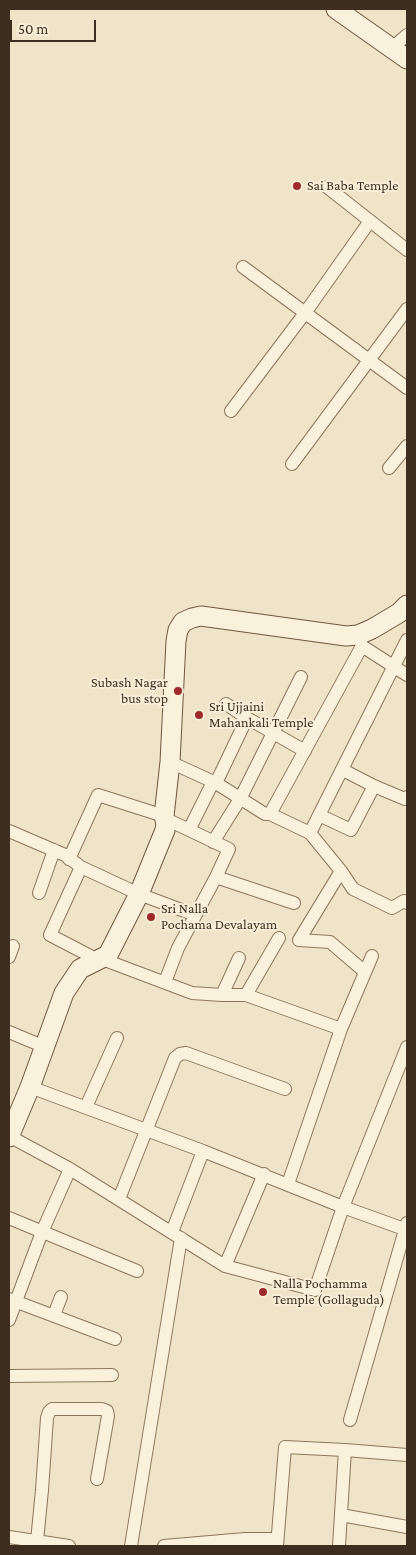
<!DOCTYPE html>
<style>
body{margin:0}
#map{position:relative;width:416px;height:1555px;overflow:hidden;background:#f0e4c8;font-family:"Crimson Pro",serif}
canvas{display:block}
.frame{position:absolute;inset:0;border:10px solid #3d2e20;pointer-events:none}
.scale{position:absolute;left:10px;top:20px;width:86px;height:22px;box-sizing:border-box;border:2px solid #3d2e20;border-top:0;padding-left:6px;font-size:15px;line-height:18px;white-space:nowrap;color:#3d2e20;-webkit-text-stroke:4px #f7eed8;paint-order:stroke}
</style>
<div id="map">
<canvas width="416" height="1555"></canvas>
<div class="frame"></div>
<div class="scale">50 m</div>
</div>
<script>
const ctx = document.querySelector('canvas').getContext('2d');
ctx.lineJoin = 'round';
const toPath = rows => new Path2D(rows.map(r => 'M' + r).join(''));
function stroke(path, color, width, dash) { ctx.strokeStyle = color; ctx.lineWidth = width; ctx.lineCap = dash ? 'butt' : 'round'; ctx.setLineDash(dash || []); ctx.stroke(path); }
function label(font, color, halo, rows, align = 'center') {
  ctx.font = font + ' "Crimson Pro",serif'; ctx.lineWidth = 4; ctx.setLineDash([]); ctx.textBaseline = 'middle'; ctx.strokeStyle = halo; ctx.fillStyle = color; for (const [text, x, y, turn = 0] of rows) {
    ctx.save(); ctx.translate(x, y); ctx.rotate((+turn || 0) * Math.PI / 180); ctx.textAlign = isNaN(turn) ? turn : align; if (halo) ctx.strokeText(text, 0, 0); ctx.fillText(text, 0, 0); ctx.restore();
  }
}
const street = toPath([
 [392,48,407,35],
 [327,187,407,250],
 [243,267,407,388],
 [231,411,305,313,370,221],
 [292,464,407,309],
 [389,468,407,446],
 [360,640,362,646,407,675],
 [226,704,247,718],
 [170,762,216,783,265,814,270,814,310,833,341,871,353,889,392,908,404,901,407,903],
 [343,770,374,786,405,799,407,797],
 [216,783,247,718,305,751],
 [270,814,362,646],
 [319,815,351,830,374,786],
 [164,818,229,849,216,877,178,948,165,982],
 [189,830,213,782],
 [9,831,65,855,81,867,139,894,195,915],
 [310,833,407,640],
 [213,842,240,799,301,677],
 [69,859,98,795,164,816],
 [81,867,50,935,98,960],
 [341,871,299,940,330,942,365,972],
 [216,877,294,903],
 [39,893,54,850],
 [9,957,13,946],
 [102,959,192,993,222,995,246,995,341,1029],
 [222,995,239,958],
 [246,995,279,938],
 [9,1032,45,1047],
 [30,1087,203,1151,343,1207,407,1230],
 [86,1107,117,1038],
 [9,1136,70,1169,225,1266,315,1290,343,1207,407,1047],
 [288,1184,341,1029,372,956],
 [119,1199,175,1058,180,1054,186,1053,285,1089],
 [9,1218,137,1271],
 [172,1232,203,1151],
 [225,1266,264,1174],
 [9,1299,115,1339],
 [54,1315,61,1297],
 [9,1320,42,1232,70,1169],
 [9,1376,112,1375],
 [350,1420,407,1223],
 [341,1515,407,1527],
 [9,1537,69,1546],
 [37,1541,42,1490,47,1418,49,1412,52,1409,102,1409,107,1411,108,1416,97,1479],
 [131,1546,181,1238],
 [164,1546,245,1539,277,1539],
 [277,1546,285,1447,345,1450],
 [339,1546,345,1450,407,1455]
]);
const secondary = toPath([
 [336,9,407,59],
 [9,1137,30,1087,64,993,80,969,108,955,139,894,165,830,166,824,164,816,170,762,176,641,178,630,183,622,192,618,201,616,346,636,358,635,372,629,399,613,407,605]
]);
stroke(street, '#8d765c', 14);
stroke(secondary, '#6f573f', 21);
stroke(street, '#faf1dc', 12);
stroke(secondary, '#faf1dc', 19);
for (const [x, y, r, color] of [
 [297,186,5,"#9e2a2b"],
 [178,691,5,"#9e2a2b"],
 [199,715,5,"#9e2a2b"],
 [151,917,5,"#9e2a2b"],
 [263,1292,5,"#9e2a2b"]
]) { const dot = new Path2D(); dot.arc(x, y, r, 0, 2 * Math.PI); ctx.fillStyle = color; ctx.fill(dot); stroke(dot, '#f7eed8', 2); }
label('14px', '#3d2e20', '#f7eed8', [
 ["Sai Baba Temple",307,186],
 ["Subash Nagar",168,683,"right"],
 ["bus stop",168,699,"right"],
 ["Sri Ujjaini",209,707],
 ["Mahankali Temple",209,723],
 ["Sri Nalla",161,909],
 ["Pochama Devalayam",161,925],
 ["Nalla Pochamma",273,1284],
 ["Temple (Gollaguda)",273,1300]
], 'left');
</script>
